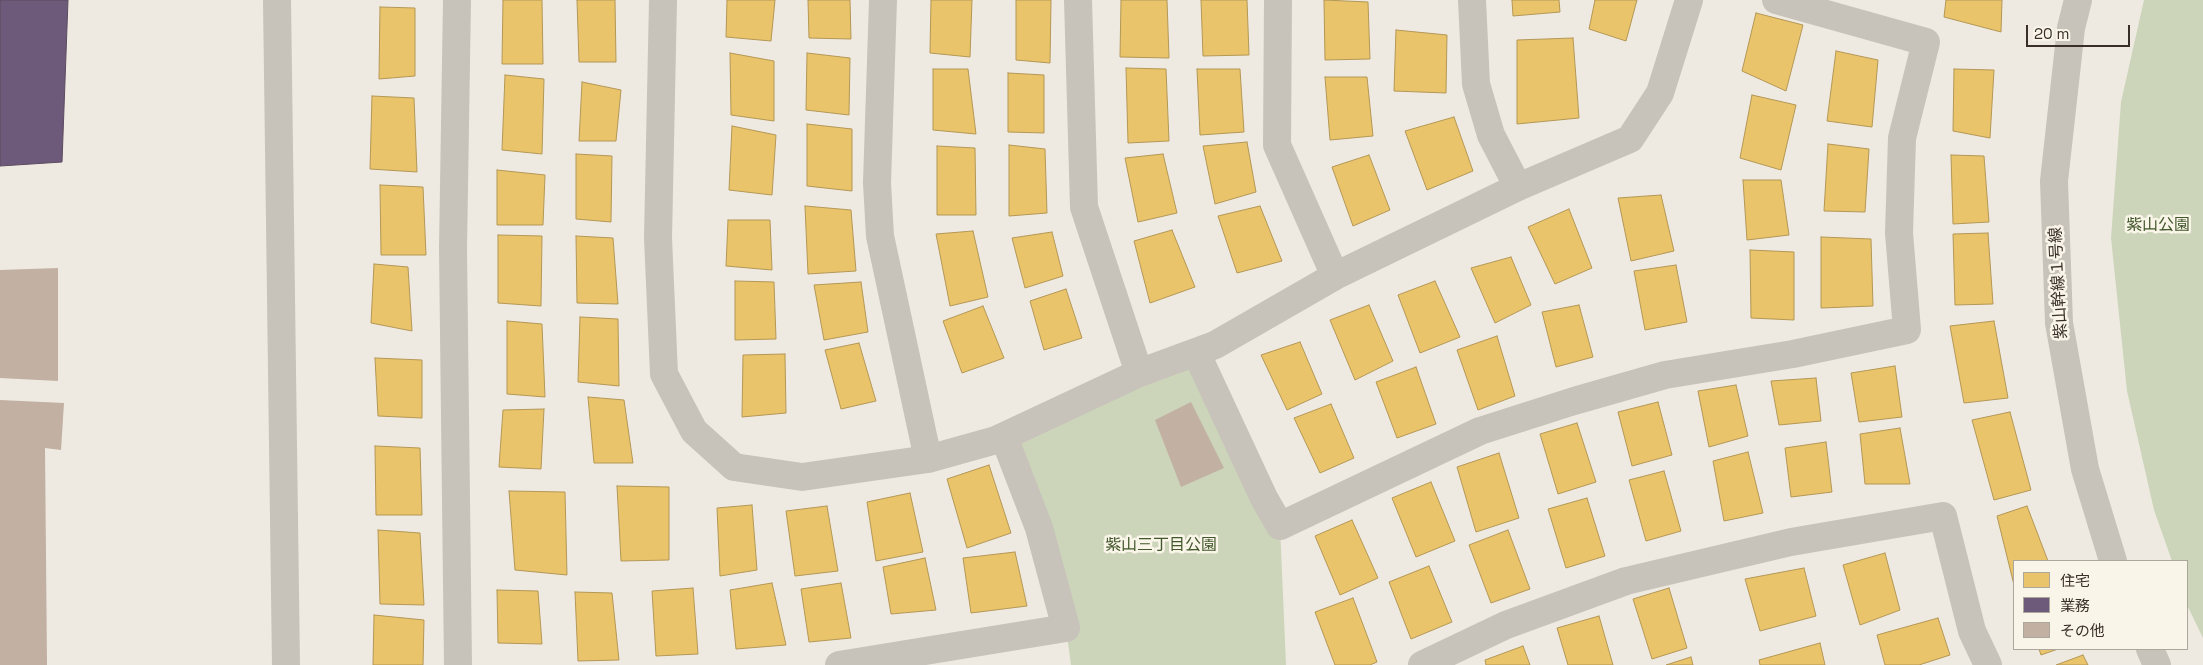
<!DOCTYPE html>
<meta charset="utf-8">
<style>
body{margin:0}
#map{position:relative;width:2203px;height:665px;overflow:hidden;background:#eeeae1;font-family:"Space Grotesk","Noto Sans JP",sans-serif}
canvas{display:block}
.legend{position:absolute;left:2013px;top:560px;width:175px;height:90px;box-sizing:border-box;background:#faf5e9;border:1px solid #aca69c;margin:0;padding:6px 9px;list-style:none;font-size:15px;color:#382f28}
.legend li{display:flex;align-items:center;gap:10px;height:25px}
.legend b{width:25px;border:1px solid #aca69c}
.scale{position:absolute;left:2026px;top:25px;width:104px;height:22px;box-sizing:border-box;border:2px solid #382f28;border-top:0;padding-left:6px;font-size:15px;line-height:18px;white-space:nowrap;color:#382f28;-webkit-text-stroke:4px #faf5e9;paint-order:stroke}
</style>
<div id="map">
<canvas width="2203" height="665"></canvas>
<ul class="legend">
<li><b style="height:14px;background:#e9c46a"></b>住宅</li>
<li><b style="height:14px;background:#6d597a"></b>業務</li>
<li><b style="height:14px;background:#c2b0a2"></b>その他</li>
</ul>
<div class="scale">20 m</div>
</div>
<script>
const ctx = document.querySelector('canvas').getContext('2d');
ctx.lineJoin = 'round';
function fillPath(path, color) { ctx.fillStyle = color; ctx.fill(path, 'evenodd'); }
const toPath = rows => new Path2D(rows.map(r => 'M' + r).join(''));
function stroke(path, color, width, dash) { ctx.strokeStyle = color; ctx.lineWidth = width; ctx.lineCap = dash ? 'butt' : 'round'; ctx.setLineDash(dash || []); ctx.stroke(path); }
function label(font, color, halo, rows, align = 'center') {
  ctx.font = font + ' "Space Grotesk","Noto Sans JP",sans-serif'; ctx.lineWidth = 5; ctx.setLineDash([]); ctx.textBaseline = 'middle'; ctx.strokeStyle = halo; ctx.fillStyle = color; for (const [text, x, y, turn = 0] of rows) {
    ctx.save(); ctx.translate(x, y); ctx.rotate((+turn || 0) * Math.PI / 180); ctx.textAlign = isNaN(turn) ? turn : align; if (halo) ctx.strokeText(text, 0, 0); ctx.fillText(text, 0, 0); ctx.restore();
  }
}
fillPath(toPath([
 [2144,0,2203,0,2203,638,2187,605,2187,561,2172,561,2154,510,2127,391,2111,238,2121,102],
 [1196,352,1280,526,1286,665,1071,665,1066,628,1004,437]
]), '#ccd5ba');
const homes = toPath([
 [503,0,542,0,543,64,502,64,503,0],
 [577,0,615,0,616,62,579,62,577,0],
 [727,0,775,0,771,41,726,37,727,0],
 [808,0,850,0,851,39,809,38,808,0],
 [931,0,972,0,970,57,930,53,931,0],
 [1016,0,1051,0,1050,63,1016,60,1016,0],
 [1121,0,1167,0,1169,58,1120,57,1121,0],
 [1201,0,1247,0,1249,55,1203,56,1201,0],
 [1324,0,1368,2,1370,59,1325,60,1324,0],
 [1512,0,1559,0,1560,12,1513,16,1512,0],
 [1595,0,1637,0,1626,41,1589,29,1595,0],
 [1946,0,2002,0,2001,32,1944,17,1946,0],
 [380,7,415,8,415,76,379,79,380,7],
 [1756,13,1803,25,1786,91,1742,71,1756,13],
 [1396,30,1447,35,1446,93,1394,91,1396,30],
 [1573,38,1579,118,1517,124,1517,40,1573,38],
 [1836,51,1878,60,1872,127,1827,121,1836,51],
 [730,53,774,61,774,121,731,115,730,53],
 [807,53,850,58,849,115,806,110,807,53],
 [1126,68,1166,69,1169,141,1128,143,1126,68],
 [933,69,968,69,976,134,933,130,933,69],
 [1197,69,1240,69,1244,132,1200,135,1197,69],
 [1954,69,1994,70,1990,138,1953,131,1954,69],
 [1008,73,1044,75,1044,133,1008,132,1008,73],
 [505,75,544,79,542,154,502,150,505,75],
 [1325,77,1367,77,1373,136,1330,140,1325,77],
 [582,82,621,90,616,141,579,141,582,82],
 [1752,95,1796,105,1781,170,1740,158,1752,95],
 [372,96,414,98,417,172,370,169,372,96],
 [1454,117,1473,171,1427,190,1405,131,1454,117],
 [807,124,852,129,852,191,807,186,807,124],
 [732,126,776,135,772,195,729,190,732,126],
 [1247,142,1256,192,1215,204,1203,146,1247,142],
 [1828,144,1869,149,1865,212,1824,211,1828,144],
 [1009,145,1045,149,1047,213,1009,216,1009,145],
 [937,146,975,148,976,215,937,215,937,146],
 [576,154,612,156,611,222,576,219,576,154],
 [1163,154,1177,213,1138,222,1125,158,1163,154],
 [1369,155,1390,210,1353,226,1332,167,1369,155],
 [1951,155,1984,156,1989,222,1953,224,1951,155],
 [497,170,545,175,543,225,497,225,497,170],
 [1743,180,1781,180,1789,235,1747,240,1743,180],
 [380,185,423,187,426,255,381,255,380,185],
 [1661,195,1674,251,1631,261,1618,198,1661,195],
 [805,206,851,210,856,271,808,274,805,206],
 [1260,206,1282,261,1237,273,1218,216,1260,206],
 [1569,209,1592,268,1555,284,1528,227,1569,209],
 [728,220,770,220,772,270,726,266,728,220],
 [1172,230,1195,287,1150,303,1134,241,1172,230],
 [973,231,988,297,950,306,936,234,973,231],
 [1052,232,1063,276,1025,288,1012,238,1052,232],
 [1988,233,1993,304,1955,305,1953,234,1988,233],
 [498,235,542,236,541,306,498,303,498,235],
 [576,236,613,238,618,304,577,303,576,236],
 [1821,237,1871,239,1873,306,1821,308,1821,237],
 [1750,250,1794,252,1794,320,1751,318,1750,250],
 [1511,257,1531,305,1495,323,1471,268,1511,257],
 [374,264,408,267,412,331,371,323,374,264],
 [1676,265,1687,322,1645,330,1634,271,1676,265],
 [735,281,774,282,776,339,735,340,735,281],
 [1435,281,1460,337,1420,353,1398,295,1435,281],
 [861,282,868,332,824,340,814,285,861,282],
 [1066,289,1082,338,1044,350,1030,301,1066,289],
 [1369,305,1393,361,1355,380,1330,320,1369,305],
 [1579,305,1593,357,1556,367,1542,312,1579,305],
 [983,306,1004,358,962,373,943,321,983,306],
 [580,317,618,319,619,386,578,382,580,317],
 [507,321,542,324,545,397,507,394,507,321],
 [1994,321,2008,398,1964,403,1950,326,1994,321],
 [1497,336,1515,396,1478,410,1457,350,1497,336],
 [1300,342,1322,394,1287,410,1261,355,1300,342],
 [859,343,876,401,841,409,825,350,859,343],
 [785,354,786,413,742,417,743,355,785,354],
 [375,358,422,360,422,418,378,416,375,358],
 [1895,366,1902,417,1859,422,1851,373,1895,366],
 [1416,367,1436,424,1397,438,1376,382,1416,367],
 [1816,378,1821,421,1779,425,1771,381,1816,378],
 [1736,385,1748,436,1709,447,1698,391,1736,385],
 [588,397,624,400,633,463,594,463,588,397],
 [1658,402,1672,455,1632,466,1618,412,1658,402],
 [1331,404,1354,458,1320,473,1294,418,1331,404],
 [544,409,541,469,499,467,503,410,544,409],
 [2010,412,2031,490,1994,500,1972,420,2010,412],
 [1577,423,1596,482,1558,494,1540,434,1577,423],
 [1900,428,1910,484,1865,484,1860,434,1900,428],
 [1826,442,1832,492,1791,497,1785,448,1826,442],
 [375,446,420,448,422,515,376,515,375,446],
 [1748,452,1763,513,1724,521,1713,461,1748,452],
 [1499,453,1519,518,1476,532,1457,467,1499,453],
 [989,465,1011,533,967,548,947,479,989,465],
 [1664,471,1681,531,1646,541,1629,480,1664,471],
 [1431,482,1455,541,1416,557,1392,498,1431,482],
 [617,486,669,487,669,560,621,561,617,486],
 [509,491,565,492,567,575,515,570,509,491],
 [910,493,923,552,876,561,867,502,910,493],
 [1587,498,1605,556,1566,568,1548,509,1587,498],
 [752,505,757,570,720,576,717,508,752,505],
 [827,506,838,571,795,576,786,511,827,506],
 [2027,506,2048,561,2014,561,2014,585,1997,516,2027,506],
 [1352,520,1378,578,1340,595,1315,536,1352,520],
 [378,530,420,533,424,605,380,604,378,530],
 [1508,530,1530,589,1491,603,1469,545,1508,530],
 [1015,552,1027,606,971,613,963,558,1015,552],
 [1885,553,1900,610,1860,625,1843,565,1885,553],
 [925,558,936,610,891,614,883,567,925,558],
 [1429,566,1452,622,1411,639,1389,582,1429,566],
 [1804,568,1816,616,1760,631,1745,579,1804,568],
 [772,583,786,645,736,649,730,590,772,583],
 [841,583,851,638,809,642,801,589,841,583],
 [693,588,698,654,656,656,652,591,693,588],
 [1669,588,1687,648,1652,659,1633,599,1669,588],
 [497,590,538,591,542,644,498,643,497,590],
 [575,592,612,593,619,660,578,661,575,592],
 [1353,598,1377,662,1370,665,1335,665,1315,612,1353,598],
 [374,615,424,620,423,665,373,665,374,615],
 [1599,616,1613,665,1568,665,1557,628,1599,616],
 [1938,618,1950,655,1919,665,1885,665,1877,635,1938,618],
 [1820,643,1825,665,1760,665,1759,660,1820,643],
 [1523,646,1530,665,1486,665,1485,660,1523,646],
 [2039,649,2058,649,2041,655,2039,649],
 [2083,655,2088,665,2056,665,2083,655],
 [1691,657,1693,665,1666,665,1691,657]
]);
fillPath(homes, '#e9c46a');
stroke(homes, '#b49756', 1);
const offices = toPath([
 [0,0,68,0,62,162,0,166,0,0]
]);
fillPath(offices, '#6d597a');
stroke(offices, '#5d4c61', 1);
fillPath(toPath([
 [58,268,58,381,0,378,0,270],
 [0,400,64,403,61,450,45,448,47,665,0,665],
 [1191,402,1224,468,1181,487,1155,420]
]), '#c2b0a2');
stroke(toPath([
 [277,0,286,665],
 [457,0,453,249,458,665],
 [663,0,658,238,664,374,694,431,734,467,802,477,928,459,996,440,1139,373,1215,345,1335,276,1518,187,1630,139,1660,93,1689,0],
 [883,0,877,183,880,236,928,459],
 [1078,0,1084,207,1139,373],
 [1278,0,1277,145,1335,276],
 [1472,0,1476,84,1491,135,1518,187],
 [2078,0,2071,28,2054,181,2059,323,2085,469,2113,561],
 [1196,352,1264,498,1280,526,1480,431,1574,401,1665,375,1793,354,1907,330,1899,233,1902,138,1926,42,1776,0],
 [2150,649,2157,665],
 [839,665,1066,628,1039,528,1004,437],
 [1422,665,1506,625,1626,581,1791,542,1943,516,1972,631,1988,665]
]), '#c7c2ba', 28);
label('16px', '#41572b', '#faf5e9', [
 ["紫山公園",2158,226],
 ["紫山三丁目公園",1161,546]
]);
label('16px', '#382f28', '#faf5e9', [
 ["紫山幹線１号線",2059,283,-93]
]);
</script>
